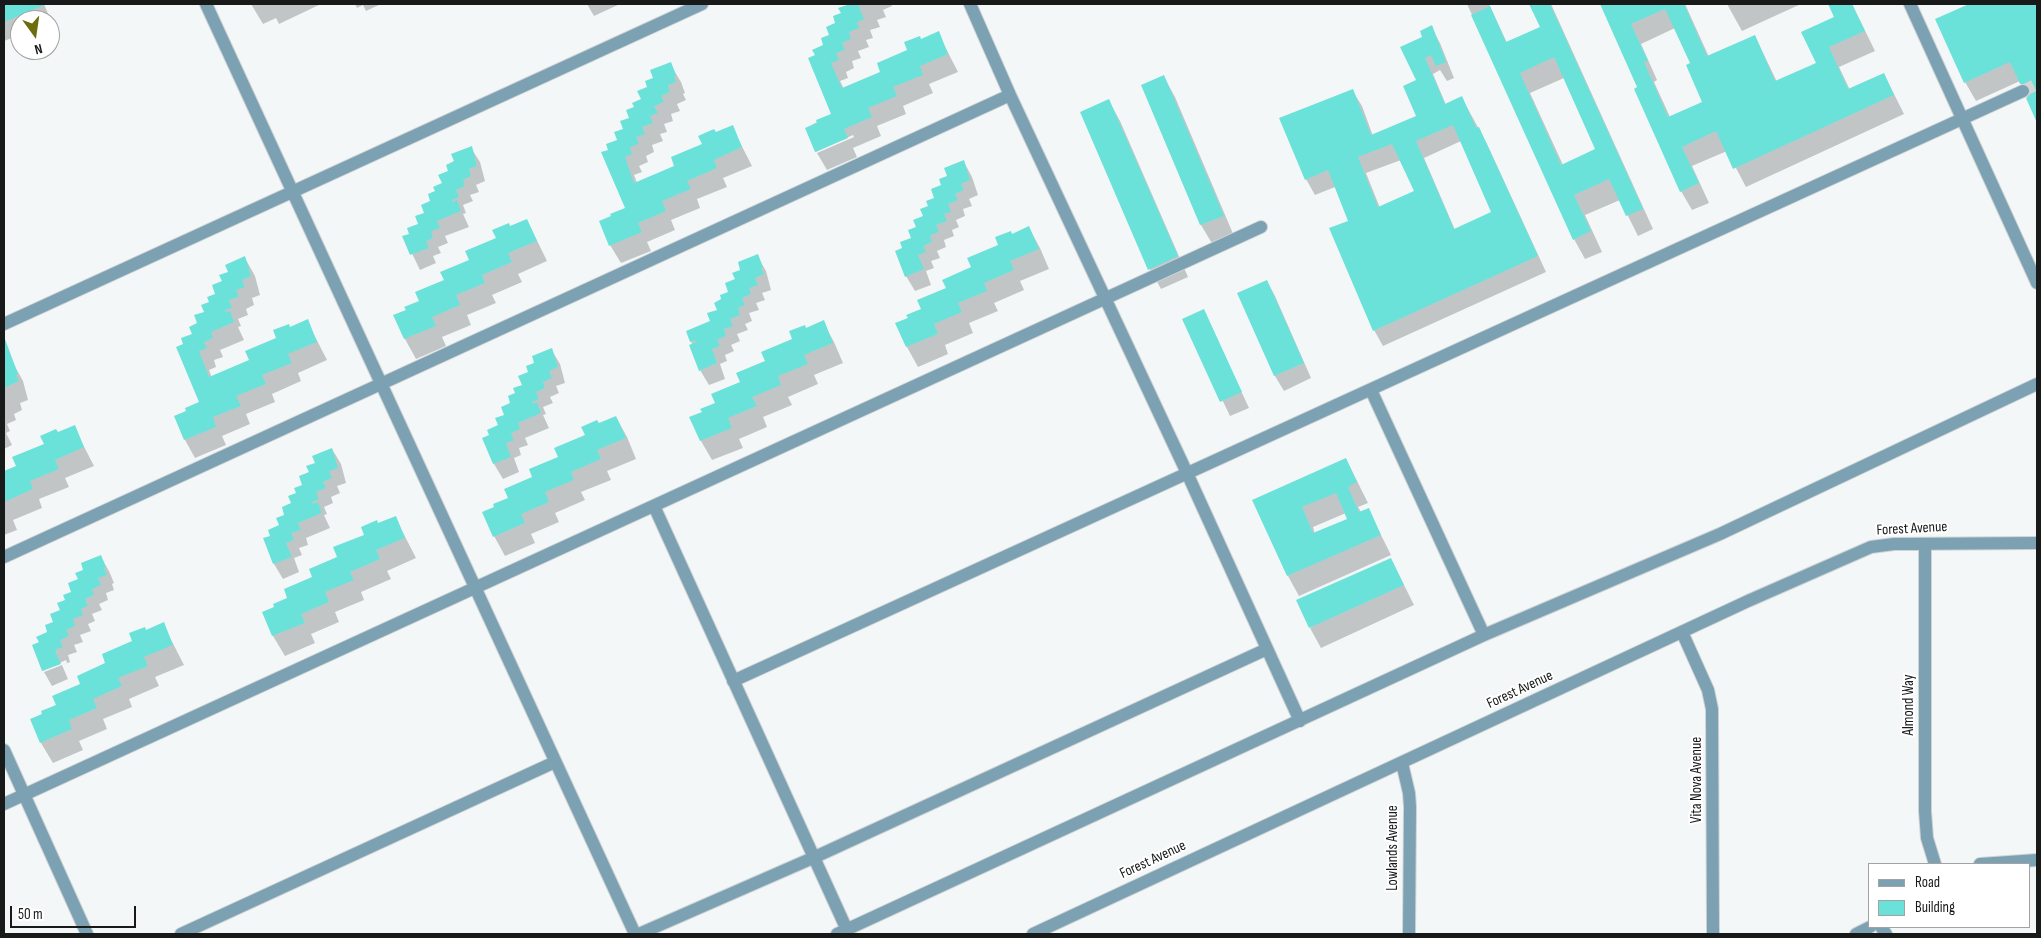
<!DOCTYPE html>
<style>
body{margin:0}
#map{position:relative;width:2041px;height:938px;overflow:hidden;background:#f3f7f8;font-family:"Sofia Sans Condensed",sans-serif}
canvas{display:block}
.frame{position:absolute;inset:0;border:5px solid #181919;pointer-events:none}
.legend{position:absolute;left:1868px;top:863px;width:162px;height:65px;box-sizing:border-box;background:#fff;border:1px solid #a3a3a3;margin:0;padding:6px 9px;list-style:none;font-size:15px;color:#181919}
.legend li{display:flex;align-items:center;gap:10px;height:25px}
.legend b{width:25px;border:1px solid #a3a3a3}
.north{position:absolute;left:10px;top:10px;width:50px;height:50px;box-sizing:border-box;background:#fff;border:1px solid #a3a3a3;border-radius:50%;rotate:166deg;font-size:14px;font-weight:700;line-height:20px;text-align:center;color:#181919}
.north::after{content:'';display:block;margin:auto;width:18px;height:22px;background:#6d6d0e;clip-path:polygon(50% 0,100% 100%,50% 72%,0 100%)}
.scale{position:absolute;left:10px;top:906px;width:126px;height:22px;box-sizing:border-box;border:2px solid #181919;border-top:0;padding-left:6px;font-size:15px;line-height:18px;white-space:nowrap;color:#181919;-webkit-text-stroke:4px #fff;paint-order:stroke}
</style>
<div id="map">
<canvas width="2041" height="938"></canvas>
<div class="frame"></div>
<ul class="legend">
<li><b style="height:6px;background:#7ba1b3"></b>Road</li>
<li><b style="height:14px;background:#6ae2da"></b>Building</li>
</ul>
<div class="north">N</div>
<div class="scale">50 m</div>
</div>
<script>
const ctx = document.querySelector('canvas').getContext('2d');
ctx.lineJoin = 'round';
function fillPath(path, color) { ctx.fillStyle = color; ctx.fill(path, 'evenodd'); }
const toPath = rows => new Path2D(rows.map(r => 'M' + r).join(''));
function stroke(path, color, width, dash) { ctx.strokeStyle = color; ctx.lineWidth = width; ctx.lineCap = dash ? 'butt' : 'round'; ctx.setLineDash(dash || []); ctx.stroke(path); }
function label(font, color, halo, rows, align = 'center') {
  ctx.font = font + ' "Sofia Sans Condensed",sans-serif'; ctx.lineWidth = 4; ctx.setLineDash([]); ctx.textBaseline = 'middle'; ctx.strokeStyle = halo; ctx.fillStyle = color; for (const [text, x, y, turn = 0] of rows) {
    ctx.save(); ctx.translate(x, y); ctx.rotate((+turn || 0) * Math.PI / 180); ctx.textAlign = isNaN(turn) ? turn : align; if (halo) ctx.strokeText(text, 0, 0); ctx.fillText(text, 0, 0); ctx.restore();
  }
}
fillPath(toPath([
 [4,4,44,4,51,21,20,20,20,35,4,41],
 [251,4,321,4,279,24,276,18,263,24],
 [355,4,381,4,366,11,363,5,357,8],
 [587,4,620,4,594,16],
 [848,4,891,4,892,6,883,10,886,17,877,20,880,27,870,30,873,38,866,40,869,47,858,51,861,58,852,61,854,68,846,72,848,78,840,81,844,89,882,73,921,40,938,33,958,72,929,84,933,93,903,106,906,114,877,126,881,136,853,148,857,157,827,170,817,153,854,137,853,135,816,152,806,128,832,114,816,56,825,46,849,6],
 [1467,4,1489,4,1507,43,1542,28,1531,4,1551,4,1653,229,1638,236,1620,200,1585,215,1602,252,1585,259,1574,239],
 [1564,78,1596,150,1563,165,1530,93],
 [1601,4,1685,4,1709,57,1755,36,1777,82,1817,64,1836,18,1829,4,1852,4,1875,51,1839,67,1850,90,1884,74,1904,114,1746,187,1727,151,1692,166,1709,203,1692,210,1681,191,1639,88],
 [1675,28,1692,64,1704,102,1670,117,1654,82,1657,80,1641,44],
 [1727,4,1801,4,1742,31],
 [1972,4,2037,4,2037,117,2020,81,1976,101,1965,82,1936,20],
 [1431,27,1440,43,1454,78,1447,81,1440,70,1433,74,1446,105,1462,98,1487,144,1546,272,1383,346,1374,330,1349,221,1335,187,1315,195,1306,179,1352,90,1362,106,1373,136,1418,117,1418,81,1424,38],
 [1461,141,1493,213,1455,230,1424,158],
 [1401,160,1416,192,1380,208,1366,173],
 [670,64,681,82,685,93,683,94,686,100,677,104,680,111,671,114,673,121,664,124,667,132,660,134,663,141,652,145,654,152,646,156,648,162,639,166,642,172,634,175,637,183,676,167,715,134,732,127,752,166,723,178,727,187,697,199,700,208,671,220,675,230,647,242,651,251,621,263,610,245,626,208,610,150,619,140,655,78],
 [1164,77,1175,97,1234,236,1213,245,1201,225,1142,86],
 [1109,101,1120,121,1188,277,1161,289,1150,269],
 [471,148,480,162,485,181,476,185,479,192,470,195,473,201,463,205,466,213,463,214,469,227,445,236,448,243,438,247,441,253,433,256,436,263,420,270,404,237,411,234,420,224,437,192,456,162],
 [964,162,972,177,978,195,969,199,972,206,963,209,965,216,956,220,959,227,952,230,954,236,944,240,946,247,937,251,940,258,931,261,934,268,926,271,931,285,915,291,906,276,904,249,912,239,929,206,949,176],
 [527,220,547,261,518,274,522,282,492,295,496,303,467,315,471,325,442,337,446,346,416,359,405,339,395,316,407,311,421,302,510,228],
 [1029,228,1040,248,1049,269,1020,281,1024,290,994,303,998,311,969,323,973,333,945,345,948,354,918,367,907,347,897,324,923,310,1012,235],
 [757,256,766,271,771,290,762,293,765,300,756,303,759,310,749,313,752,321,745,324,748,330,737,334,740,341,731,345,734,351,725,355,727,361,720,364,725,379,709,385,700,370,691,341,712,322,742,270],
 [245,258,255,276,260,295,252,298,254,305,246,309,248,315,238,319,241,326,238,327,244,340,220,350,223,357,214,360,216,367,209,370,212,378,251,361,290,328,307,321,327,360,298,373,301,381,272,394,275,402,246,414,250,424,222,436,226,445,195,458,185,440,188,411,201,403,184,345,193,335,210,302,229,273],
 [1267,281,1275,296,1311,378,1284,391,1275,376,1239,293],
 [1204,311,1249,408,1230,416,1184,320],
 [823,322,834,342,843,363,814,375,818,384,788,397,792,405,763,417,767,427,739,439,743,448,712,460,701,441,703,412,717,404,806,329],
 [551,349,560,364,565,383,556,386,559,393,550,397,553,403,543,407,546,414,543,415,549,428,525,438,528,445,519,448,521,455,514,458,519,472,503,479,494,464,491,436,500,426,517,394,536,364],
 [13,363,23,381,28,400,20,403,22,410,14,414,16,420,7,424,10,431,6,433,12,445,4,449,4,367],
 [616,417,627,437,636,459,607,471,611,480,581,492,585,500,555,513,559,522,531,534,535,543,505,556,494,536,509,499,598,424],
 [74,427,94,466,65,478,69,487,39,499,42,508,13,520,17,530,4,535,4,473,18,467,57,434],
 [332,449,341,464,346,483,337,486,340,493,331,497,333,503,324,507,327,514,324,515,330,528,306,538,308,545,299,548,302,555,294,558,299,572,283,579,274,564,264,539,272,536,280,526,297,494,316,464],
 [1346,459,1368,503,1358,507,1361,512,1368,509,1391,555,1299,596,1288,576,1254,501],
 [1346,513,1349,519,1315,534,1313,527],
 [395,517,416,558,387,571,391,579,361,592,364,600,335,612,339,622,311,634,315,643,285,656,273,636,263,613,289,599,378,524],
 [100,556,109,571,114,583,112,584,114,590,106,593,108,600,99,604,102,610,92,614,95,621,88,624,91,631,80,635,83,642,74,645,77,652,68,655,70,662,62,665,68,679,52,686,44,672,67,663,66,660,43,671,33,646,40,643,49,633,85,571],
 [1391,559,1414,605,1321,648,1310,628],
 [163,624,184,665,155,677,159,686,129,699,132,707,103,719,107,729,79,741,83,750,53,763,41,743,32,720,57,705,146,631]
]), '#0003');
fillPath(toPath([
 [4,4,47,4,4,22],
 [850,4,858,4,864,19,857,22,859,28,849,32,851,39,842,43,845,50,836,53,839,60,831,63,842,88,880,72,877,63,907,50,904,42,920,36,921,39,939,31,948,54,920,66,923,75,893,87,897,96,868,108,872,117,844,129,848,138,815,152,805,128,817,123,816,120,831,114,808,58,815,55,812,50,823,45,821,38,829,35,826,27,835,23,833,16,841,13,838,8],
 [1529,4,1550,4,1643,209,1626,216,1609,179,1574,195,1591,231,1573,240,1471,15,1490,6,1506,42,1540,27],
 [1554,57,1595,149,1561,165,1520,73],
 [1600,4,1684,4,1707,56,1755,35,1775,81,1816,63,1801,32,1834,17,1828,4,1852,4,1865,31,1829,47,1848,89,1884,73,1894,95,1733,169,1716,131,1682,147,1699,183,1680,192,1634,89,1637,87],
 [1665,9,1690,63,1686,65,1702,102,1668,117,1644,62,1648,61,1631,24],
 [1969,4,2037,4,2037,123,2026,98,2030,95,2031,88,2027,84,2020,84,2010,62,1964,83,1935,19],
 [1432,25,1446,62,1436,66,1431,55,1425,58,1445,104,1462,96,1476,128,1479,127,1538,256,1373,331,1329,228,1348,221,1328,170,1305,180,1279,118,1353,89,1371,135,1416,116,1403,86,1416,80,1400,47,1422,37,1420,31],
 [1453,125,1491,212,1454,229,1416,141],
 [1392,144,1414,191,1378,207,1358,157],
 [671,62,676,75,674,76,676,82,668,85,670,92,661,96,664,102,654,106,658,113,650,116,653,123,642,127,645,134,636,137,639,144,630,147,632,154,625,157,634,183,674,166,671,157,702,144,698,136,714,129,716,132,733,125,742,147,714,160,717,168,687,181,691,189,662,201,666,211,638,223,642,232,609,246,599,221,611,216,610,214,625,208,601,152,608,150,606,144,617,140,614,132,623,129,620,121,629,118,626,110,634,107,632,103,641,99,637,91,647,87,645,81,653,78,650,70],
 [1164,75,1224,216,1200,225,1141,85],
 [1109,99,1178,256,1148,270,1080,112],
 [472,146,477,166,469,169,471,176,463,180,465,186,456,190,459,197,452,200,452,202,457,200,461,211,437,221,440,228,431,231,433,238,426,241,429,248,410,255,402,236,409,234,407,228,418,224,415,216,424,213,421,205,430,201,428,194,435,191,433,187,442,183,438,175,448,171,446,165,454,161,451,154],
 [964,160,970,180,961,184,964,190,955,194,958,200,948,204,951,212,944,214,947,221,936,225,939,232,930,235,932,242,923,246,926,252,918,255,924,269,905,277,895,251,902,248,900,242,911,238,908,230,916,227,913,220,923,216,920,209,928,206,926,201,934,198,931,189,941,185,939,179,947,176,944,168],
 [527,219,537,241,508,253,512,262,482,275,485,283,456,295,460,305,432,317,436,326,404,339,393,315,406,310,404,307,419,301,415,292,444,280,440,272,469,260,465,251,496,238,492,230,509,223,510,226],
 [1029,226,1039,249,1010,261,1014,270,984,283,987,291,958,303,962,312,934,324,938,334,906,347,895,323,908,318,906,315,921,309,917,300,946,288,942,280,971,267,967,258,998,245,995,237,1011,231,1012,234],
 [758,254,763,267,761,268,764,274,755,278,758,285,749,288,751,294,742,298,745,305,738,308,740,315,730,319,733,326,724,329,726,336,717,340,720,346,712,349,717,363,699,371,689,345,696,342,695,340,690,342,686,331,710,321,707,313,717,310,714,303,721,299,720,295,728,292,725,283,735,279,732,273,740,270,738,262],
 [245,256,251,276,242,280,245,287,236,290,239,297,229,300,232,308,225,310,226,312,230,311,234,322,211,332,213,338,204,342,207,348,199,351,209,377,249,360,245,351,276,338,273,330,289,324,290,327,308,319,317,342,288,354,292,363,262,375,266,384,236,396,241,406,213,417,216,427,184,440,174,416,186,411,185,408,199,402,176,347,183,344,181,338,192,334,189,327,197,323,194,315,204,312,201,305,209,302,207,297,215,294,212,285,222,281,219,275,228,272,225,265],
 [1267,280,1304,363,1274,376,1237,293],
 [1204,309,1242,392,1220,402,1182,319],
 [824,320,833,343,804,355,808,364,778,376,781,385,752,397,757,406,728,418,732,428,700,441,689,417,702,412,700,409,715,403,711,394,740,382,736,373,765,361,761,352,792,339,789,331,805,325,806,328],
 [5,339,18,374,16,375,19,381,4,388],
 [552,348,558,367,549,371,552,378,543,382,545,388,536,392,539,399,532,402,533,404,537,402,541,413,518,423,520,429,511,433,514,440,506,443,511,457,493,464,482,438,489,435,487,430,498,425,495,418,504,415,501,407,510,403,508,396,515,393,513,388,522,385,518,376,528,372,526,366,534,363,532,356],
 [616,416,626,438,597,450,601,459,571,472,574,480,545,492,549,502,521,514,525,523,493,537,482,512,494,507,493,504,508,498,504,489,532,477,529,469,558,457,554,448,585,435,581,427,597,420,599,423],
 [75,425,84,447,55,460,59,469,30,481,33,489,4,502,4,471,16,466,12,457,44,444,40,436,56,429,58,432],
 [332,448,338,468,329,471,332,478,323,482,326,488,316,492,319,499,312,502,313,504,318,502,322,513,298,523,301,530,291,533,294,540,286,543,292,557,273,564,263,538,270,536,268,530,279,525,276,518,284,515,282,507,291,503,288,496,296,493,294,488,302,485,299,476,309,472,306,466,315,463,312,456],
 [1346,458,1357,482,1348,487,1359,512,1369,508,1381,535,1287,576,1252,500],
 [1336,493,1347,519,1313,533,1302,507],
 [396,516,405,538,376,550,380,559,350,572,354,580,325,592,329,602,301,614,305,623,272,636,262,612,274,607,273,604,287,598,284,589,312,577,309,569,337,557,333,547,364,535,361,527,377,520,378,523],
 [101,555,106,567,104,568,107,575,98,578,101,585,92,589,94,595,85,599,88,606,81,609,83,615,73,619,75,626,66,630,69,636,60,640,63,647,55,650,61,664,42,671,32,645,39,642,36,637,47,632,45,625,53,622,50,614,60,610,57,603,65,600,63,595,71,592,68,583,78,579,75,573,83,570,81,563],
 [1391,558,1404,585,1309,628,1296,600],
 [164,622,173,645,144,657,148,666,118,678,122,686,93,699,97,708,69,720,72,729,40,743,30,719,42,714,41,711,56,705,52,696,80,684,77,676,105,663,102,654,132,641,129,633,145,627,146,630]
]), '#6ae2da');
stroke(toPath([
 [2023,91,2037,84]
]), '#d2d6d7', 12, [12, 6]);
const street = toPath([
 [206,4,635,934],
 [970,4,1010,95,1187,473,1300,721],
 [1910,4,2037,283],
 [4,324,702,4],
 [1371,390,1484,635],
 [654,506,847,930],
 [1925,544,1925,811,1927,838,1935,864],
 [4,557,1010,95],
 [1682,632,1708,690,1712,709,1713,934],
 [733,681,2023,91],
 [4,750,87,934],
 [1402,763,1409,793,1410,807,1409,934],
 [4,804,1261,227],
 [1980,864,2037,860],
 [1881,927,1886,934],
 [181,934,555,762],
 [639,934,815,857,1267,649],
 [837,934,1484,635,1720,534,2037,384],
 [1033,934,1748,601,1871,547,1894,544,2037,543],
 [1856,934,1870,927]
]);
stroke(street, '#d0d3d4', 14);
stroke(street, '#7ba1b3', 12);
label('15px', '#181919', '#fff', [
 ["Forest Avenue",1912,529,-3],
 ["Forest Avenue",1520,690,-25],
 ["Almond Way",1909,705,-90],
 ["Vita Nova Avenue",1697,780,-90],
 ["Lowlands Avenue",1393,848,-90],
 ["Forest Avenue",1153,860,-25]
]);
</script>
